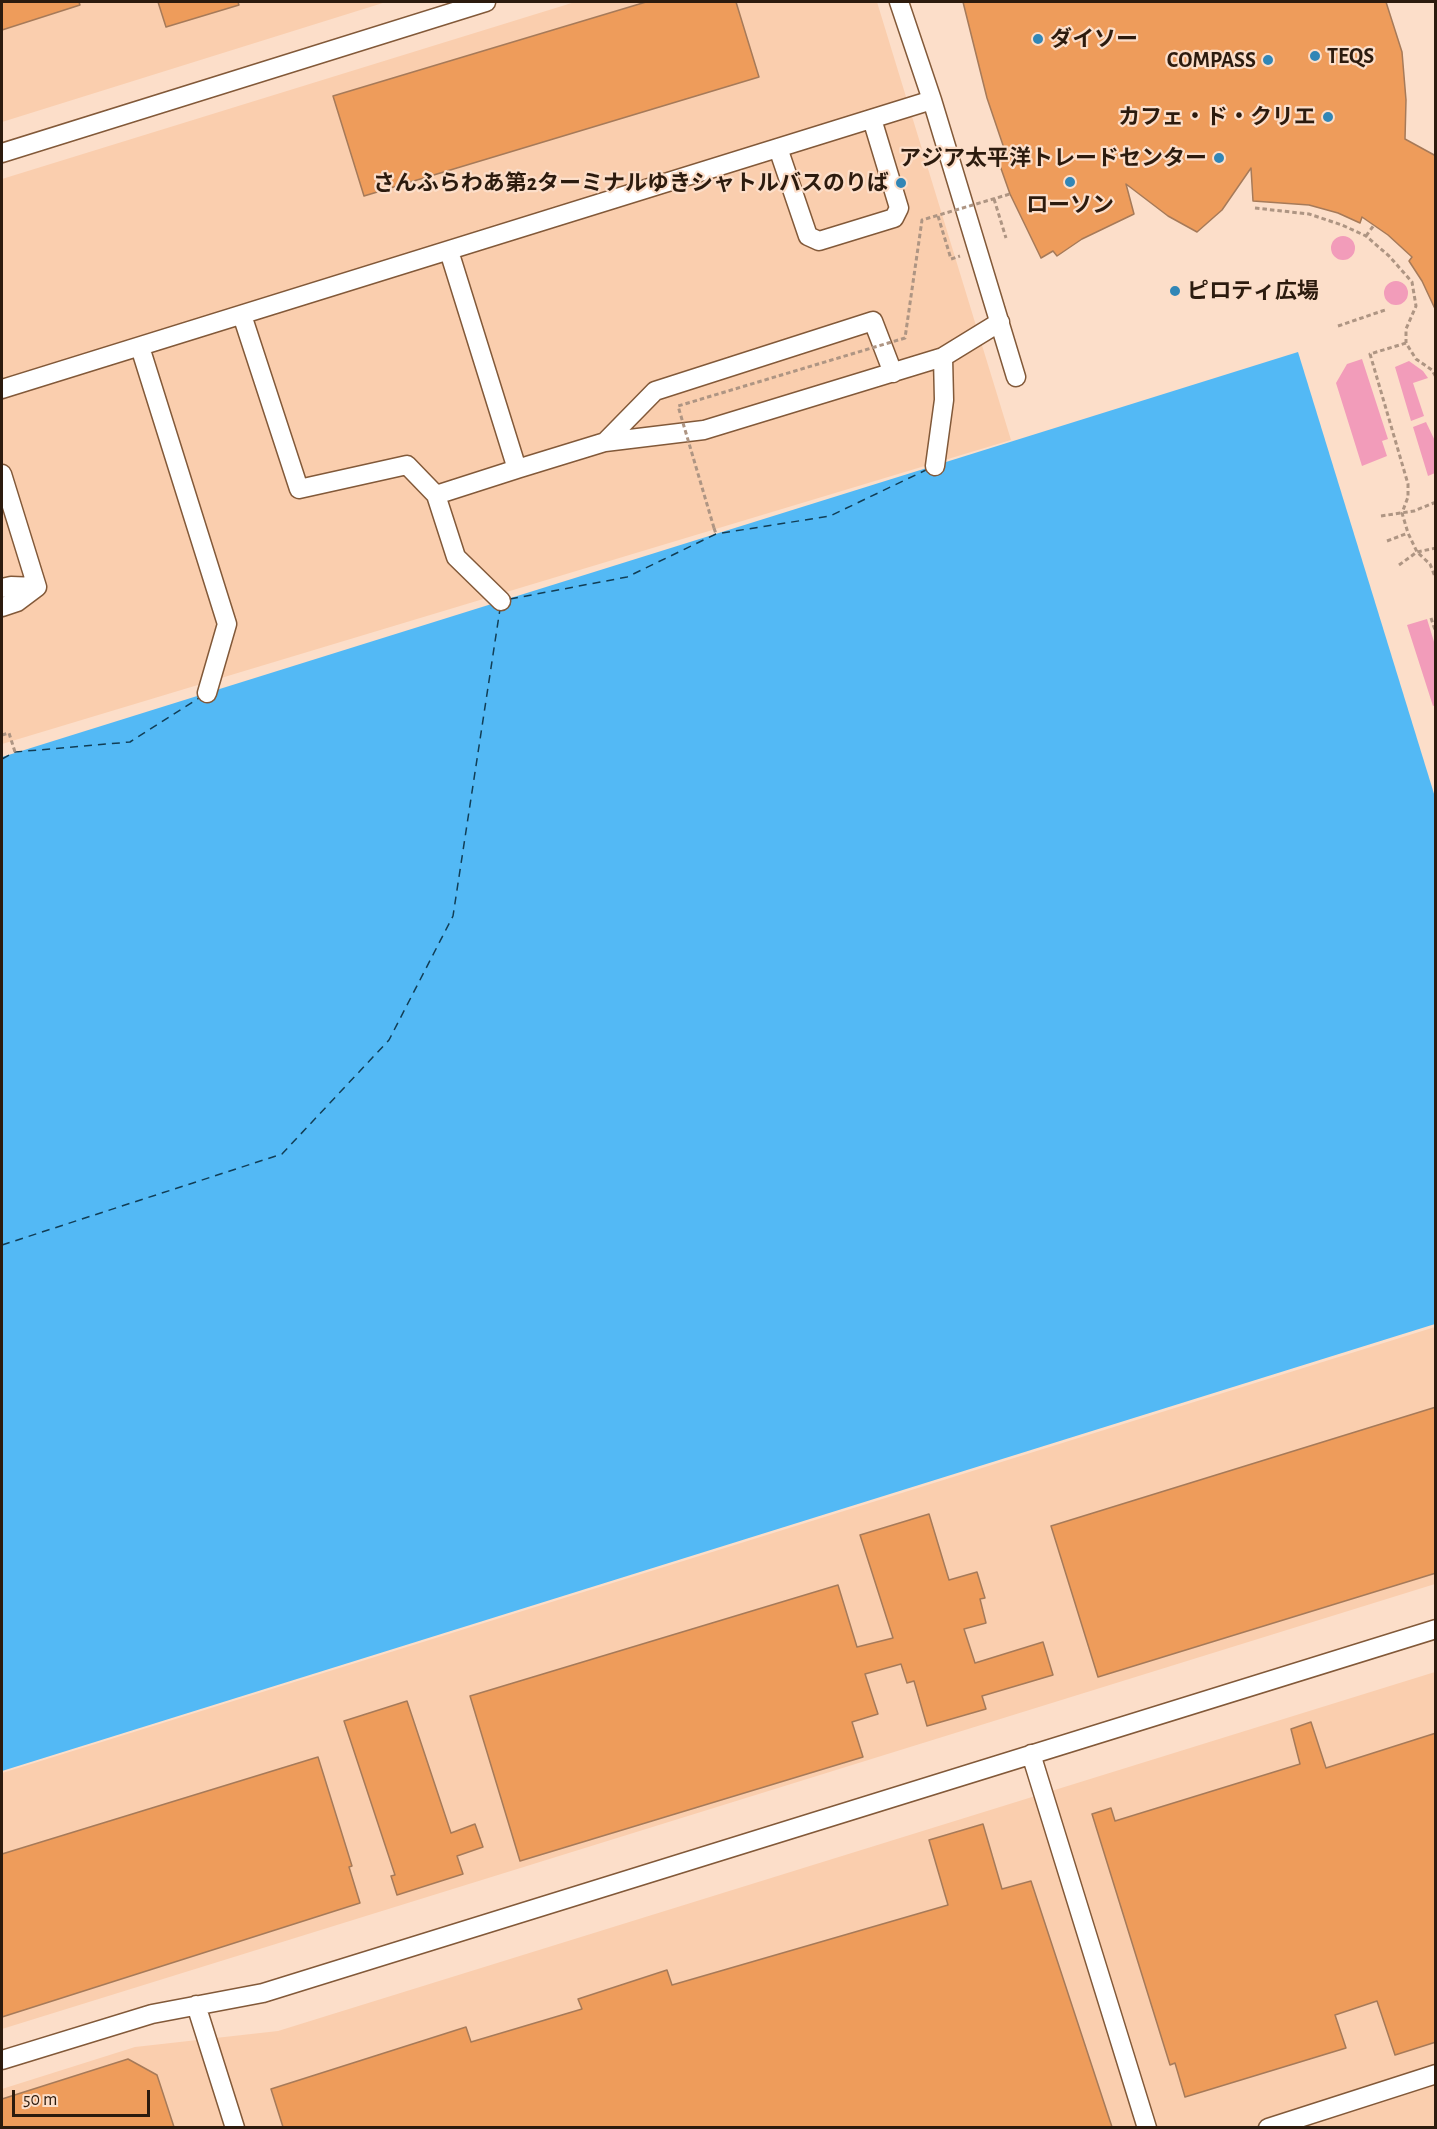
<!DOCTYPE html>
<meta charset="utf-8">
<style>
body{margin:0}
#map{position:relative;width:1437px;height:2129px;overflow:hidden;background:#fcdec9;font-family:"Alegreya Sans",sans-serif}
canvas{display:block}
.frame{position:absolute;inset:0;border:3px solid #2c1b0e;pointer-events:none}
.scale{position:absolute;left:12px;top:2090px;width:138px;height:27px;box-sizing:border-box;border:3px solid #2c1b0e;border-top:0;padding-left:8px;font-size:18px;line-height:21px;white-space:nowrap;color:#2c1b0e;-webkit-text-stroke:4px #fcdec9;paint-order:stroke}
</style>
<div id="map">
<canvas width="1437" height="2129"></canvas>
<div class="frame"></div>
<div class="scale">50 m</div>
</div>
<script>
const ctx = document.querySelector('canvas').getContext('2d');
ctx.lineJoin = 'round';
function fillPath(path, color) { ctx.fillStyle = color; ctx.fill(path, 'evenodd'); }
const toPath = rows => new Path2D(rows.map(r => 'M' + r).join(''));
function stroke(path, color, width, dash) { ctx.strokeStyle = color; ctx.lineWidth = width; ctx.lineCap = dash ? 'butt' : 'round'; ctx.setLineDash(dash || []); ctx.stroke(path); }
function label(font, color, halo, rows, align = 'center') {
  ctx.font = font + ' "Alegreya Sans","Noto Sans JP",sans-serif'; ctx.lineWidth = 4.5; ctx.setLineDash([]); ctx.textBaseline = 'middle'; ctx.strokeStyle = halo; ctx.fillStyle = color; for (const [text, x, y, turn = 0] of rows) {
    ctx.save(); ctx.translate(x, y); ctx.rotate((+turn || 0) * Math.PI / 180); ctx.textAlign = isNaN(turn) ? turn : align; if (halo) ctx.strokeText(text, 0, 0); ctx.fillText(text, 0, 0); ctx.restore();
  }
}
fillPath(toPath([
 [2,2,386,2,2,122],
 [575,2,877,2,1011,440,2,744,2,179],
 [1435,1327,1435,1584,2,2029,2,1773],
 [1435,1672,1435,2127,2,2128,2,2089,135,2047,278,2031]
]), '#faceae');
fillPath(toPath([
 '1331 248a12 12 0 1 1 24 0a12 12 0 1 1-24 0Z',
 '1384 293a12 12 0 1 1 24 0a12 12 0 1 1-24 0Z',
 [1362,359,1388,439,1382,441,1387,456,1362,466,1336,383,1347,364],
 [1409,361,1423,371,1428,378,1413,383,1424,416,1411,421,1395,367],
 [1426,422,1436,443,1435,473,1428,476,1413,427],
 [1427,619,1435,645,1436,705,1433,706,1407,625]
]), '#f29cba');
fillPath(toPath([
 [1298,352,1435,797,1435,1324,2,1771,2,757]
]), '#53b9f5');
stroke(toPath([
 [510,599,627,577,716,534,830,516,928,469],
 [2,759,15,752,130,742,199,698],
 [2,1245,282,1154,389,1040,453,916,500,609]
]), '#123e56', 1.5, [8, 6]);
const building = toPath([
 [2,2,79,2,80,5,2,30,2,2],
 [158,2,238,2,239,5,166,27,158,2],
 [646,2,736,2,759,77,364,196,333,96,646,2],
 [963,2,1386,2,1402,52,1406,100,1405,139,1436,156,1436,311,1422,281,1409,261,1412,257,1388,235,1362,217,1360,223,1338,213,1309,205,1253,201,1251,168,1222,210,1197,232,1168,216,1126,184,1134,214,1082,239,1057,256,1053,251,1041,258,1010,194,998,160,1007,157,987,98,963,2],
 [1436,1407,1436,1573,1098,1677,1051,1526,1436,1407],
 [929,1514,949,1580,977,1572,985,1598,980,1599,986,1623,964,1629,975,1663,1043,1642,1053,1675,982,1696,986,1709,927,1726,914,1681,907,1683,901,1664,865,1674,878,1714,852,1722,863,1757,520,1861,470,1696,838,1585,857,1647,893,1638,860,1535,929,1514],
 [407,1701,451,1833,475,1824,483,1847,457,1856,463,1874,397,1895,391,1876,395,1875,344,1721,407,1701],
 [1311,1722,1326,1768,1436,1733,1436,2042,1395,2055,1377,2001,1335,2015,1346,2048,1185,2097,1175,2063,1170,2065,1092,1814,1111,1808,1115,1821,1300,1764,1291,1729,1311,1722],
 [318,1757,352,1866,349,1867,360,1903,2,2017,2,1854,318,1757],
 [983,1824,1002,1889,1031,1881,1112,2127,283,2127,271,2089,466,2027,471,2042,582,2009,578,1999,667,1970,672,1985,948,1905,929,1840,983,1824],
 [128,2059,157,2075,174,2127,2,2127,2,2099,128,2059]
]);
fillPath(building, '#ee9c5b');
stroke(building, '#a67a59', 1.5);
const minor = toPath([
 [899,2,932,100,1016,377],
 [778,148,808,236,819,241,894,218,899,208,872,119],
 [2,153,486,2],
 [449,251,517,469,605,442,704,430,943,357],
 [242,315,299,489,407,465,436,495,517,469],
 [140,347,227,624,207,693],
 [2,389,932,100],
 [605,442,655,391,873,321,893,373],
 [935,466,944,400,943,357,1000,322],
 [2,474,37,587],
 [436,495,456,557,501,601],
 [2,588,11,586,37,587,17,602,2,607],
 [1031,1754,1147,2128],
 [196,2005,235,2128],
 [2,2060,152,2014,263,1993,1436,1629],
 [1268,2128,1436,2074]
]);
stroke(minor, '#825939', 21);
stroke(toPath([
 [994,199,1006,238],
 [1255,208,1309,214,1342,225,1366,236,1389,256,1412,282,1416,306,1406,329,1406,343,1416,359,1432,370,1436,377],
 [938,216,951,259,960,256],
 [1366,236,1374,225],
 [1338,326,1385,310],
 [1406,343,1370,354,1408,484,1408,497,1402,513,1408,533,1417,552,1430,564,1436,579],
 [1381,516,1414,511,1436,502],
 [714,528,716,534],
 [1387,541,1408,533],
 [1399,565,1417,552,1436,548],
 [1431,618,1436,633],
 [2,735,9,733,15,752]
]), '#ae9583', 3, [4.5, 3]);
stroke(minor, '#fff', 18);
stroke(toPath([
 [714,528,678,406,905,338,922,220,1010,194]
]), '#ae9583', 3, [4.5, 3]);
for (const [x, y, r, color] of [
 [1038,39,6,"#3186b6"],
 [1315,56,6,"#3186b6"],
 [1268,60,6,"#3186b6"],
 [1328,117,6,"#3186b6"],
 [1219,158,6,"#3186b6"],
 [1070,182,6,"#3186b6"],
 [901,183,6,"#3186b6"],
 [1175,291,6,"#3186b6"]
]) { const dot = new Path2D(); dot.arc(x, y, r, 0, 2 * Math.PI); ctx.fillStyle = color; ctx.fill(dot); stroke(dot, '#fcdec9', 2); }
label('bold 22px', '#2c1b0e', '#fcdec9', [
 ["ダイソー",1050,39,"left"],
 ["TEQS",1327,56,"left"],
 ["COMPASS",1256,60],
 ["カフェ・ド・クリエ",1316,117],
 ["アジア太平洋トレードセンター",1207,158],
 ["さんふらわあ第2ターミナルゆきシャトルバスのりば",889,183],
 ["ローソン",1070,205,"center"],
 ["ピロティ広場",1187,291,"left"]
], 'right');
</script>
